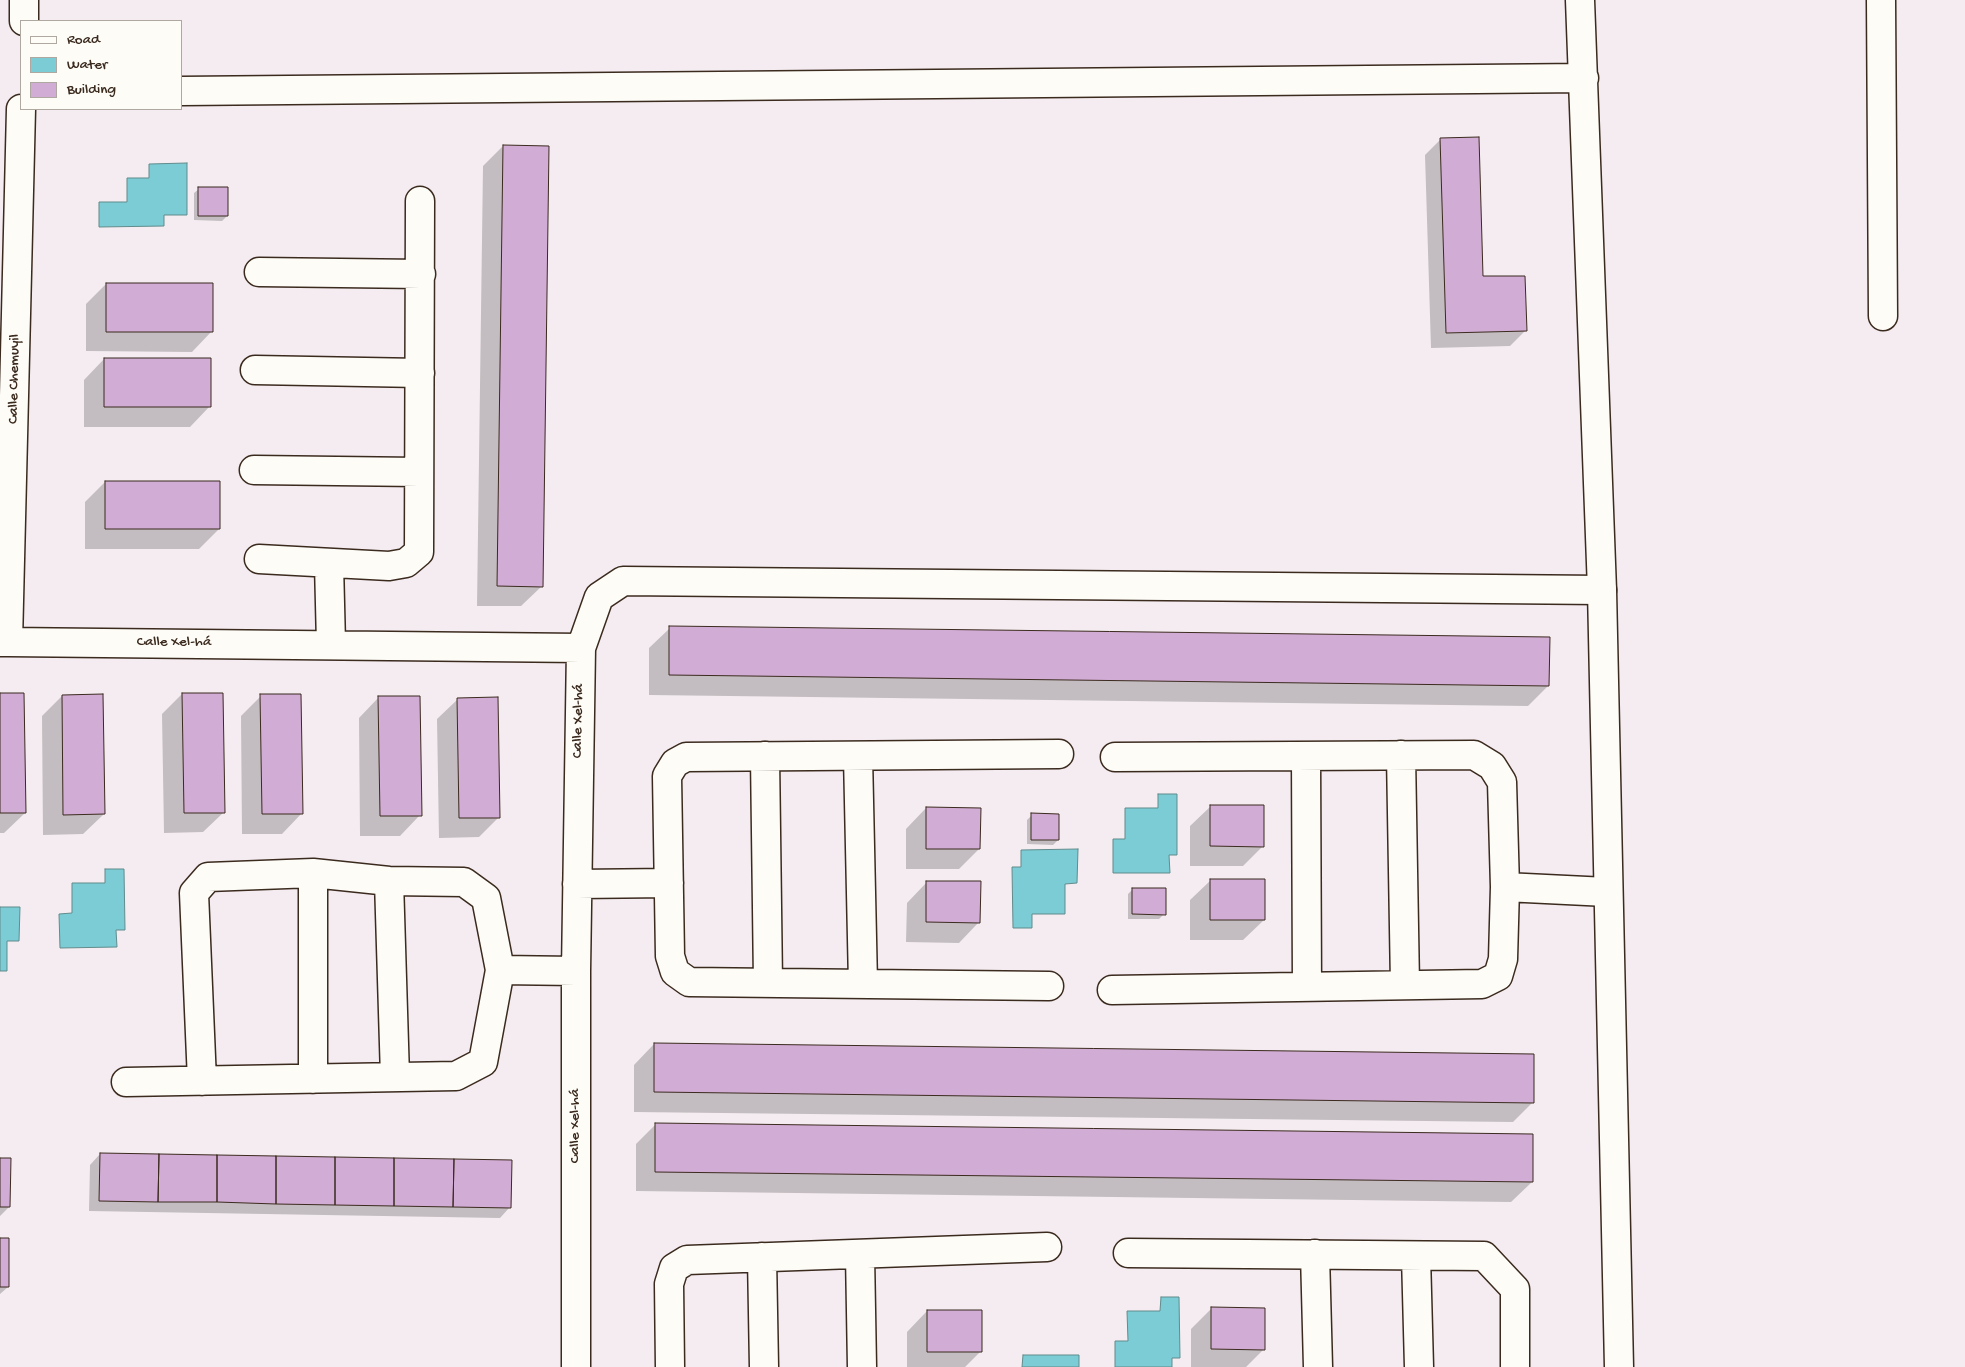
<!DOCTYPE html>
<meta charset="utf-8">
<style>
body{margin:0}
#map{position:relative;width:1965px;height:1367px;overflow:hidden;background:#f4ecf0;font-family:"Gochi Hand",sans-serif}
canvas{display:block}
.legend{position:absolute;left:20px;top:20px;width:162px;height:90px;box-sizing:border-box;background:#fdfcf7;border:1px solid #afa8a0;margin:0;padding:6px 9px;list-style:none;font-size:15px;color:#3b2a1e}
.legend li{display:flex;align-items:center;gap:10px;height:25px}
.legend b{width:25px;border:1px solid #afa8a0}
</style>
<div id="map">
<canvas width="1965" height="1367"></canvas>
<ul class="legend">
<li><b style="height:6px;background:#fdfcf7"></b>Road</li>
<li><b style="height:14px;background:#7bccd5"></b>Water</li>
<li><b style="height:14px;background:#d1acd4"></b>Building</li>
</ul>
</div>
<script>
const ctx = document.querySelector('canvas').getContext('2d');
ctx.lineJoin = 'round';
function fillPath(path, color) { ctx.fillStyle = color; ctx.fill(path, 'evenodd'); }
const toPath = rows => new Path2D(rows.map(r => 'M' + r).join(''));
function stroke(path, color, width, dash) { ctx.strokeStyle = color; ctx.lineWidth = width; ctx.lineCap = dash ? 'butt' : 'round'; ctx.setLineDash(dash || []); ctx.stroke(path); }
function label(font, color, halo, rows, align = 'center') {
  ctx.font = font + ' "Gochi Hand",sans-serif'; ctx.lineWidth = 4; ctx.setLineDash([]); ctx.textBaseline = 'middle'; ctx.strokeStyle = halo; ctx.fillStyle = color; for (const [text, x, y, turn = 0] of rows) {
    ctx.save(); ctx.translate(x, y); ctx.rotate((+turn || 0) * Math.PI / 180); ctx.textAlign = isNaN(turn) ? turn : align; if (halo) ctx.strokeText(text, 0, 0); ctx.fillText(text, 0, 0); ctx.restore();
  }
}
const water = toPath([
 [187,163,187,215,164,215,164,226,99,227,99,202,127,202,127,178,149,178,149,164,187,163],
 [1158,794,1177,794,1177,855,1169,855,1170,873,1113,873,1113,839,1125,839,1125,808,1158,808,1158,794],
 [1078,849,1077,883,1065,884,1065,914,1032,914,1032,928,1013,928,1012,867,1021,867,1021,850,1078,849],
 [105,869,124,869,125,930,116,930,117,947,60,948,59,914,72,913,72,883,105,883,105,869],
 [0,907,20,907,19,941,7,941,7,971,0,971,0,907],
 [1161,1297,1179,1297,1180,1358,1172,1358,1172,1367,1115,1367,1115,1341,1128,1341,1127,1311,1160,1311,1161,1297],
 [1023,1355,1079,1355,1079,1367,1022,1367,1023,1355]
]);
fillPath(water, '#7bccd5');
stroke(water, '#618b8c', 1);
fillPath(toPath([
 [1441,139,1482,278,1526,330,1510,346,1431,348,1425,155],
 [503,146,542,586,521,606,477,606,483,166],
 [199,189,227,216,222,221,194,220,194,193],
 [106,284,212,331,192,352,86,351,86,304],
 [104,359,210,406,190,427,84,427,84,380],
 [105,482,219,529,199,549,85,549,85,502],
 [670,628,1548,686,1528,706,649,695,649,648],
 [182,694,224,812,203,832,164,833,162,714],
 [0,695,25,813,4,833,0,833],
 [62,696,104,814,83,834,43,835,42,716],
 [261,696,302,813,282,834,242,834,241,716],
 [379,697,420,815,400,836,360,836,359,718],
 [458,699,499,817,479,837,439,838,437,719],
 [1211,806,1263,846,1243,866,1190,866,1190,826],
 [926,808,979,849,959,869,906,869,906,829],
 [1032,815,1058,840,1053,845,1027,844,1027,820],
 [1211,880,1264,920,1243,940,1190,940,1190,900],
 [927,882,979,922,959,943,906,942,907,903],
 [1133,889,1164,914,1159,919,1128,919,1128,894],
 [654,1044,1533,1102,1513,1122,634,1112,634,1065],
 [656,1124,1532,1182,1511,1202,636,1191,636,1144],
 [100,1154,510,1207,500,1218,89,1211,90,1165],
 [0,1159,9,1207,0,1216],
 [0,1239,8,1287,0,1294],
 [1211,1309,1264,1349,1246,1367,1191,1367,1191,1329],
 [927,1311,980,1352,965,1367,907,1367,907,1332]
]), '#0003');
const building = toPath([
 [1479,137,1483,276,1525,276,1527,331,1446,333,1440,138,1479,137],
 [503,145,549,146,543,587,497,586,503,145],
 [198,187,228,187,228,216,198,216,198,187],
 [106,283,213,283,213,332,106,332,106,283],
 [104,358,211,358,211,407,104,407,104,358],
 [105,481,220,481,220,529,105,529,105,481],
 [669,626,1550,637,1549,686,669,675,669,626],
 [0,693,24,693,26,813,0,813,0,693],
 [182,693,223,693,225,813,184,813,182,693],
 [103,694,105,814,63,815,62,695,103,694],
 [260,694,301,694,303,814,262,814,260,694],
 [378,696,420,696,422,816,380,816,378,696],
 [498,697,500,818,459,818,457,698,498,697],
 [1210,805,1264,805,1264,847,1210,846,1210,805],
 [926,807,981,808,980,849,926,849,926,807],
 [1031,813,1059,814,1059,840,1031,840,1031,813],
 [1210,879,1265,879,1265,920,1210,920,1210,879],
 [926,881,981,881,980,923,926,922,926,881],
 [1132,888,1166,888,1166,915,1132,914,1132,888],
 [654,1043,1534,1054,1534,1103,654,1092,654,1043],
 [655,1123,1533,1134,1533,1182,655,1172,655,1123],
 [100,1153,159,1154,158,1202,99,1201,100,1153],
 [159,1154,217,1155,217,1202,158,1202,159,1154],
 [217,1155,276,1156,276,1204,217,1202,217,1155],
 [276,1156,335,1157,335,1205,276,1204,276,1156],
 [335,1157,394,1158,394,1206,335,1205,335,1157],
 [0,1158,11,1158,10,1207,0,1207,0,1158],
 [394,1158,454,1159,453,1207,394,1206,394,1158],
 [454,1159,512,1160,511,1208,453,1207,454,1159],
 [0,1238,9,1238,9,1287,0,1287,0,1238],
 [1211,1307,1265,1308,1265,1350,1211,1349,1211,1307],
 [927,1310,982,1310,982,1352,927,1352,927,1310]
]);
fillPath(building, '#d1acd4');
stroke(building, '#3b2a1e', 1);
const minor = toPath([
 [1881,0,1883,316],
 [24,21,24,0],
 [259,272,421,274],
 [255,370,420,373],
 [254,470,419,472],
 [259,559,389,566,406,563,419,552,420,201],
 [329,564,331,644],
 [0,642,8,642,21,109],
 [8,642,581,648,576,971,576,1367],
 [581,648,599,597,623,581,1602,590],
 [1401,755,1405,985],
 [765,756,768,983],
 [858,756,863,984],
 [1306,756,1307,987],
 [313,873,313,1079],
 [389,881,395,1077],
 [577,884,669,883],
 [1505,887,1607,892],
 [1049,986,689,982,675,972,670,956,667,776,675,763,686,757,1059,754],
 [1112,990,1482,984,1498,976,1503,959,1505,887,1502,782,1492,766,1474,755,1115,757],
 [202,1081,194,893,208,877,313,873,389,881,464,882,486,898,500,970,576,971],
 [126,1082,456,1076,483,1062,500,970],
 [1128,1253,1484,1256,1515,1289,1515,1367],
 [860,1254,862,1367],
 [1315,1254,1318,1367],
 [1416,1256,1419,1367],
 [762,1257,764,1367],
 [670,1367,669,1284,674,1268,687,1260,1047,1247]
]);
const major = toPath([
 [1580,0,1602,590,1619,1367],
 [181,91,1584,78]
]);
stroke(minor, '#3b2a1e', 31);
stroke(major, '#3b2a1e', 31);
stroke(minor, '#fdfcf7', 28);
stroke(major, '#fdfcf7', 28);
label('15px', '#3b2a1e', '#fdfcf7', [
 ["Calle Chemuyil",15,379,-89],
 ["Calle Xel-há",174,643],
 ["Calle Xel-há",579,721,-89],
 ["Calle Xel-há",576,1126,-90]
]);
</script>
